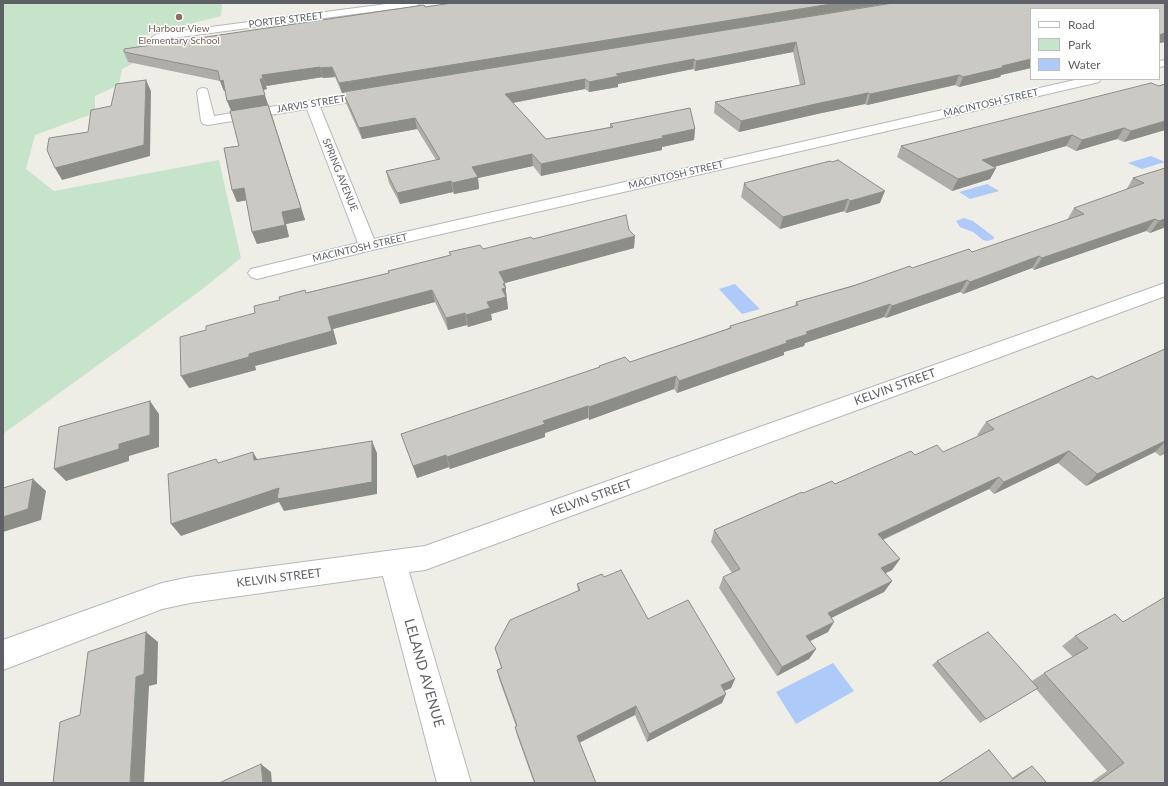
<!DOCTYPE html>
<style>
body{margin:0}
#map{position:relative;width:1168px;height:786px;overflow:hidden;background:#efeee6;font-family:Lato,sans-serif}
canvas{display:block}
.frame{position:absolute;inset:0;border:4px solid #5e6065;pointer-events:none}
.legend{position:absolute;left:1030px;top:8px;width:130px;height:72px;box-sizing:border-box;background:#fff;border:1px solid #bfbfc1;margin:0;padding:5px 7px;list-style:none;font-size:12px;color:#5e6065}
.legend li{display:flex;align-items:center;gap:8px;height:20px}
.legend b{width:20px;border:1px solid #bfbfc1}
</style>
<div id="map">
<canvas width="1168" height="786"></canvas>
<div class="frame"></div>
<ul class="legend">
<li><b style="height:5px;background:#fff"></b>Road</li>
<li><b style="height:11px;background:#c5e4ca"></b>Park</li>
<li><b style="height:11px;background:#adcaf8"></b>Water</li>
</ul>
</div>
<script>
const ctx = document.querySelector('canvas').getContext('2d');
ctx.lineJoin = 'round';
function fillPath(path, color) { ctx.fillStyle = color; ctx.fill(path, 'evenodd'); }
const toPath = rows => new Path2D(rows.map(r => 'M' + r).join(''));
function stroke(path, color, width, dash) { ctx.strokeStyle = color; ctx.lineWidth = width; ctx.lineCap = dash ? 'butt' : 'round'; ctx.setLineDash(dash || []); ctx.stroke(path); }
function label(font, color, halo, rows, align = 'center') {
  ctx.font = font + ' Lato,sans-serif'; ctx.lineWidth = 3; ctx.setLineDash([]); ctx.textBaseline = 'middle'; ctx.strokeStyle = halo; ctx.fillStyle = color; for (const [text, x, y, turn = 0] of rows) {
    ctx.save(); ctx.translate(x, y); ctx.rotate((+turn || 0) * Math.PI / 180); ctx.textAlign = isNaN(turn) ? turn : align; if (halo) ctx.strokeText(text, 0, 0); ctx.fillText(text, 0, 0); ctx.restore();
  }
}
fillPath(toPath([
 [3,3,222,3,221,16,142,36,143,58,122,69,119,85,95,96,95,113,35,135,26,169,54,191,219,160,241,258,200,291,3,434]
]), '#c5e4ca');
fillPath(toPath([
 [1151,156,1165,162,1142,169,1128,163],
 [987,184,999,191,970,199,959,192],
 [964,218,973,221,994,237,994,239,987,241,983,240,973,232,960,227,956,221],
 [735,284,760,309,742,314,719,289],
 [833,663,854,691,796,724,776,692]
]), '#adcaf8');
const minor = toPath([
 [394,3,421,3,416,6,157,40,152,37,157,34,394,3],
 [1165,60,1165,66,1159,67,1159,61,1165,60],
 [1079,79,1101,79,1099,82,1095,83,368,251,257,279,251,277,248,273,251,269,358,243,307,109,208,125,203,124,201,121,197,92,199,89,203,88,207,89,214,116,375,90,379,91,381,94,379,97,320,107,374,239,1079,79],
 [1165,283,1165,296,425,570,409,572,471,783,437,783,383,576,190,603,162,609,3,670,3,640,162,583,190,577,425,546,1165,283]
]);
stroke(minor, '#b6b7bc', 2);
fillPath(minor, '#fff');
fillPath(toPath([
 [452,3,890,3,667,40,893,3,1165,3,1165,42,1159,43,1159,9,1031,9,1031,68,1001,75,1000,77,959,87,955,85,867,105,865,104,817,114,739,132,714,113,715,102,800,85,793,52,695,71,693,69,618,84,618,87,589,92,585,89,513,103,546,139,610,127,610,124,690,108,695,129,694,140,662,147,662,150,541,176,533,166,478,178,479,189,454,194,453,192,400,204,389,183,386,171,436,160,417,129,362,139,346,103,344,93,342,93,335,77,323,78,323,77,266,86,267,89,263,90,272,116,305,220,286,224,289,237,257,244,252,232,246,200,237,202,232,190,224,148,239,146,230,111,231,111,227,101,225,91,224,91,220,81,128,62,124,52,124,49,424,5,425,7],
 [1165,84,1165,130,1124,142,1117,139,1076,151,1066,146,994,167,996,168,990,179,952,191,897,157,901,146],
 [1165,168,1165,229,1163,228,1150,233,1146,231,1034,270,1032,268,963,294,960,292,886,318,884,317,805,343,804,346,784,352,784,355,677,393,674,389,589,420,588,418,545,433,545,437,450,469,449,467,417,478,401,434,599,368,599,366,630,362,729,328,730,326,795,306,796,302,912,268,972,252,1067,220,1074,208,1126,190,1133,178],
 [744,183,880,203,846,213,844,211,780,229,741,197],
 [533,239,634,248,505,283,508,309,491,314,492,320,468,327,467,325,448,330,435,302,333,329,337,344,255,366,256,370,189,388,206,330,255,313,306,293,388,273,388,271,450,255,449,252,483,249],
 [1165,349,1165,453,1160,456,1155,452,1086,486,1058,463,994,494,989,489,883,540,900,559,892,570,885,573,892,581,884,592,831,618,828,632,810,641,816,649,809,659,777,676,719,588,723,577,732,573,711,542,714,530,803,493,835,484,915,455,943,452,979,436,977,435,986,422,1097,379],
 [604,577,648,619,735,679,731,688,724,691,722,703,647,742,635,715,579,742,596,783,534,783,517,735,515,727,516,726,499,679,497,670,501,668,495,648,578,591,577,584],
 [1115,614,1165,783,1090,783,1107,771,1036,689,980,723,932,665,937,661,1032,681,1044,673,1073,657,1062,646,1075,636],
 [989,750,1012,778,1019,773,1032,766,1047,783,938,783]
]), '#aeada8');
fillPath(toPath([
 [837,3,890,3,342,93,339,83],
 [1165,33,1165,42,1159,43,1159,35],
 [796,42,793,52,695,71,696,61],
 [694,59,693,69,618,84,618,87,589,92,589,82,616,74],
 [1031,59,1031,68,1001,75,1000,77,959,87,963,77,1002,66],
 [320,67,323,77,266,86,262,75],
 [332,67,335,77,323,78,320,68],
 [959,75,955,85,867,105,870,94],
 [260,79,263,79,267,89,263,90,272,116,305,220,286,224,289,237,257,244,252,232,282,212,232,112,227,101],
 [585,79,585,89,506,104,505,94],
 [146,80,151,91,150,156,62,180,55,168],
 [223,80,227,91,224,91,220,81],
 [868,93,865,104,817,114,739,132,741,121,820,103],
 [415,118,417,129,362,139,359,128],
 [1165,121,1165,130,1124,142,1131,131],
 [1124,128,1117,139,1076,151,1082,140],
 [695,129,694,140,662,147,662,150,541,176,541,164],
 [1072,135,1066,146,977,172,982,160],
 [532,154,533,166,478,178,479,189,454,194,452,183,472,167],
 [996,168,990,179,952,191,958,179],
 [451,181,453,192,400,204,397,193],
 [244,188,248,200,237,202,232,190],
 [885,191,880,203,846,213,850,201],
 [848,199,844,211,780,229,783,217],
 [1155,219,1146,231,1034,270,1042,258],
 [1165,219,1165,225,1163,228,1150,233,1159,221],
 [635,236,634,248,505,283,508,309,491,314,492,320,468,327,466,315,499,272],
 [1039,256,1032,268,963,294,970,282],
 [967,280,960,292,886,318,892,306],
 [432,290,435,302,333,329,337,344,255,366,256,370,189,388,181,376,249,354,328,317],
 [890,304,884,317,805,343,804,346,784,352,784,355,677,393,679,381,786,341,806,332],
 [465,313,467,325,448,330,446,318],
 [676,376,674,389,589,420,589,407],
 [150,401,159,414,159,447,129,456,129,461,66,481,54,469,119,444],
 [588,406,588,418,545,433,545,437,450,469,447,457,543,421],
 [372,441,377,453,377,494,284,511,279,502,181,536,171,524],
 [1165,441,1165,442,1155,452,1086,486,1097,474],
 [1069,451,1058,463,994,494,1004,482],
 [1165,451,1165,453,1160,456],
 [253,452,260,464,254,460],
 [446,455,449,467,417,478,413,466],
 [999,477,989,489,871,545,878,534],
 [33,479,46,491,41,520,3,532,3,534,3,517],
 [900,559,892,570,874,579,881,568],
 [892,581,884,592,821,623,828,613],
 [834,622,828,632,800,646,806,636],
 [146,632,158,642,157,684,149,686,144,783,130,783,136,677],
 [816,649,809,659,777,676,782,667],
 [735,679,731,688,717,694,721,685],
 [726,694,722,703,647,742,649,734],
 [636,706,635,715,577,744,577,736],
 [261,764,271,772,272,783,263,783]
]), '#8d8d88');
const building = toPath([
 [452,3,837,3,339,83,332,67,320,68,320,67,262,75,263,79,260,79,265,95,227,101,223,80,220,81,218,71,124,52,124,49,424,5,425,7,452,3],
 [893,3,1165,3,1165,33,1159,35,1159,9,1031,9,1031,59,1002,66,1005,67,963,77,959,75,870,94,868,93,820,103,741,121,715,102,805,84,796,42,696,61,694,59,616,74,619,76,589,82,585,79,505,94,546,139,613,127,610,124,690,108,695,129,662,136,663,138,541,164,532,154,472,167,478,177,452,183,451,181,397,193,386,171,440,159,415,118,359,128,343,92,893,3],
 [146,80,144,145,55,168,47,150,49,138,88,132,91,110,111,106,116,84,146,80],
 [1151,83,1159,86,1165,84,1165,121,1131,131,1124,128,1082,140,1072,135,982,160,996,168,958,179,901,146,1151,83],
 [268,105,301,208,282,212,285,225,252,232,244,188,232,190,224,148,239,146,230,111,268,105],
 [838,160,885,191,850,201,848,199,783,217,744,185,746,185,744,183,830,161,832,162,838,160],
 [1165,168,1165,219,1159,221,1155,219,1042,258,1039,256,970,282,967,280,892,306,890,304,806,332,808,334,786,341,787,343,679,381,676,376,589,407,588,406,543,421,545,424,447,457,446,455,413,466,401,434,600,367,599,366,625,357,630,362,731,328,730,326,798,305,796,302,853,286,910,266,912,268,969,249,972,252,1084,214,1074,208,1144,183,1133,178,1165,168],
 [626,215,629,230,635,236,499,272,505,283,503,284,506,288,502,289,506,297,487,302,490,308,466,315,465,313,446,318,432,290,328,317,332,331,249,354,249,357,181,376,180,337,206,330,206,326,255,313,254,306,280,300,279,297,305,290,306,293,389,273,388,271,451,255,449,252,480,245,483,249,531,237,533,239,626,215],
 [1165,349,1165,441,1097,474,1069,451,1004,482,999,477,878,534,900,559,881,568,892,581,828,613,834,622,806,636,816,649,782,667,723,577,740,569,714,530,802,492,803,493,832,481,835,484,911,451,915,455,937,445,943,452,994,429,986,422,1092,376,1097,379,1165,349],
 [150,401,150,435,119,444,119,449,54,469,59,427,150,401],
 [372,441,372,482,277,499,279,488,171,524,168,474,216,459,218,463,253,452,254,460,372,441],
 [33,479,28,509,3,517,3,488,33,479],
 [621,570,648,619,688,600,735,679,721,685,726,694,649,734,636,706,577,736,596,783,535,783,515,727,517,726,497,670,502,668,495,648,510,620,580,590,577,584,602,574,604,577,621,570],
 [1165,597,1165,783,1096,783,1124,763,1044,673,1088,648,1075,636,1115,614,1123,622,1165,597],
 [146,632,144,674,136,677,130,783,53,783,60,722,80,715,88,652,146,632],
 [988,632,1038,688,986,719,937,661,988,632],
 [989,750,1013,779,1032,766,1047,783,938,783,989,750],
 [261,764,263,783,219,783,261,764]
]);
fillPath(building, '#cac9c3');
stroke(building, '#8d8d88', 1);
for (const [x, y, r, color] of [
 [179,17,4,"#8d6e63"]
]) { const dot = new Path2D(); dot.arc(x, y, r, 0, 2 * Math.PI); ctx.fillStyle = color; ctx.fill(dot); stroke(dot, '#fff', 1.5); }
label('10px', '#5e6065', '#fff', [
 ["PORTER STREET",286,20,-7],
 ["MACINTOSH STREET",991,103,-13],
 ["JARVIS STREET",311,104,-9],
 ["SPRING AVENUE",340,175,68],
 ["MACINTOSH STREET",676,175,-13],
 ["MACINTOSH STREET",360,248,-13]
]);
label('10px', '#785e54', '#fff', [
 ["Harbour View",179,29],
 ["Elementary School",179,41]
]);
label('12px', '#5e6065', '#fff', [
 ["KELVIN STREET",895,387,-20],
 ["KELVIN STREET",591,498,-20],
 ["KELVIN STREET",279,578,-7]
]);
label('14px', '#5e6065', '#fff', [
 ["LELAND AVENUE",424,673,74]
]);
</script>
